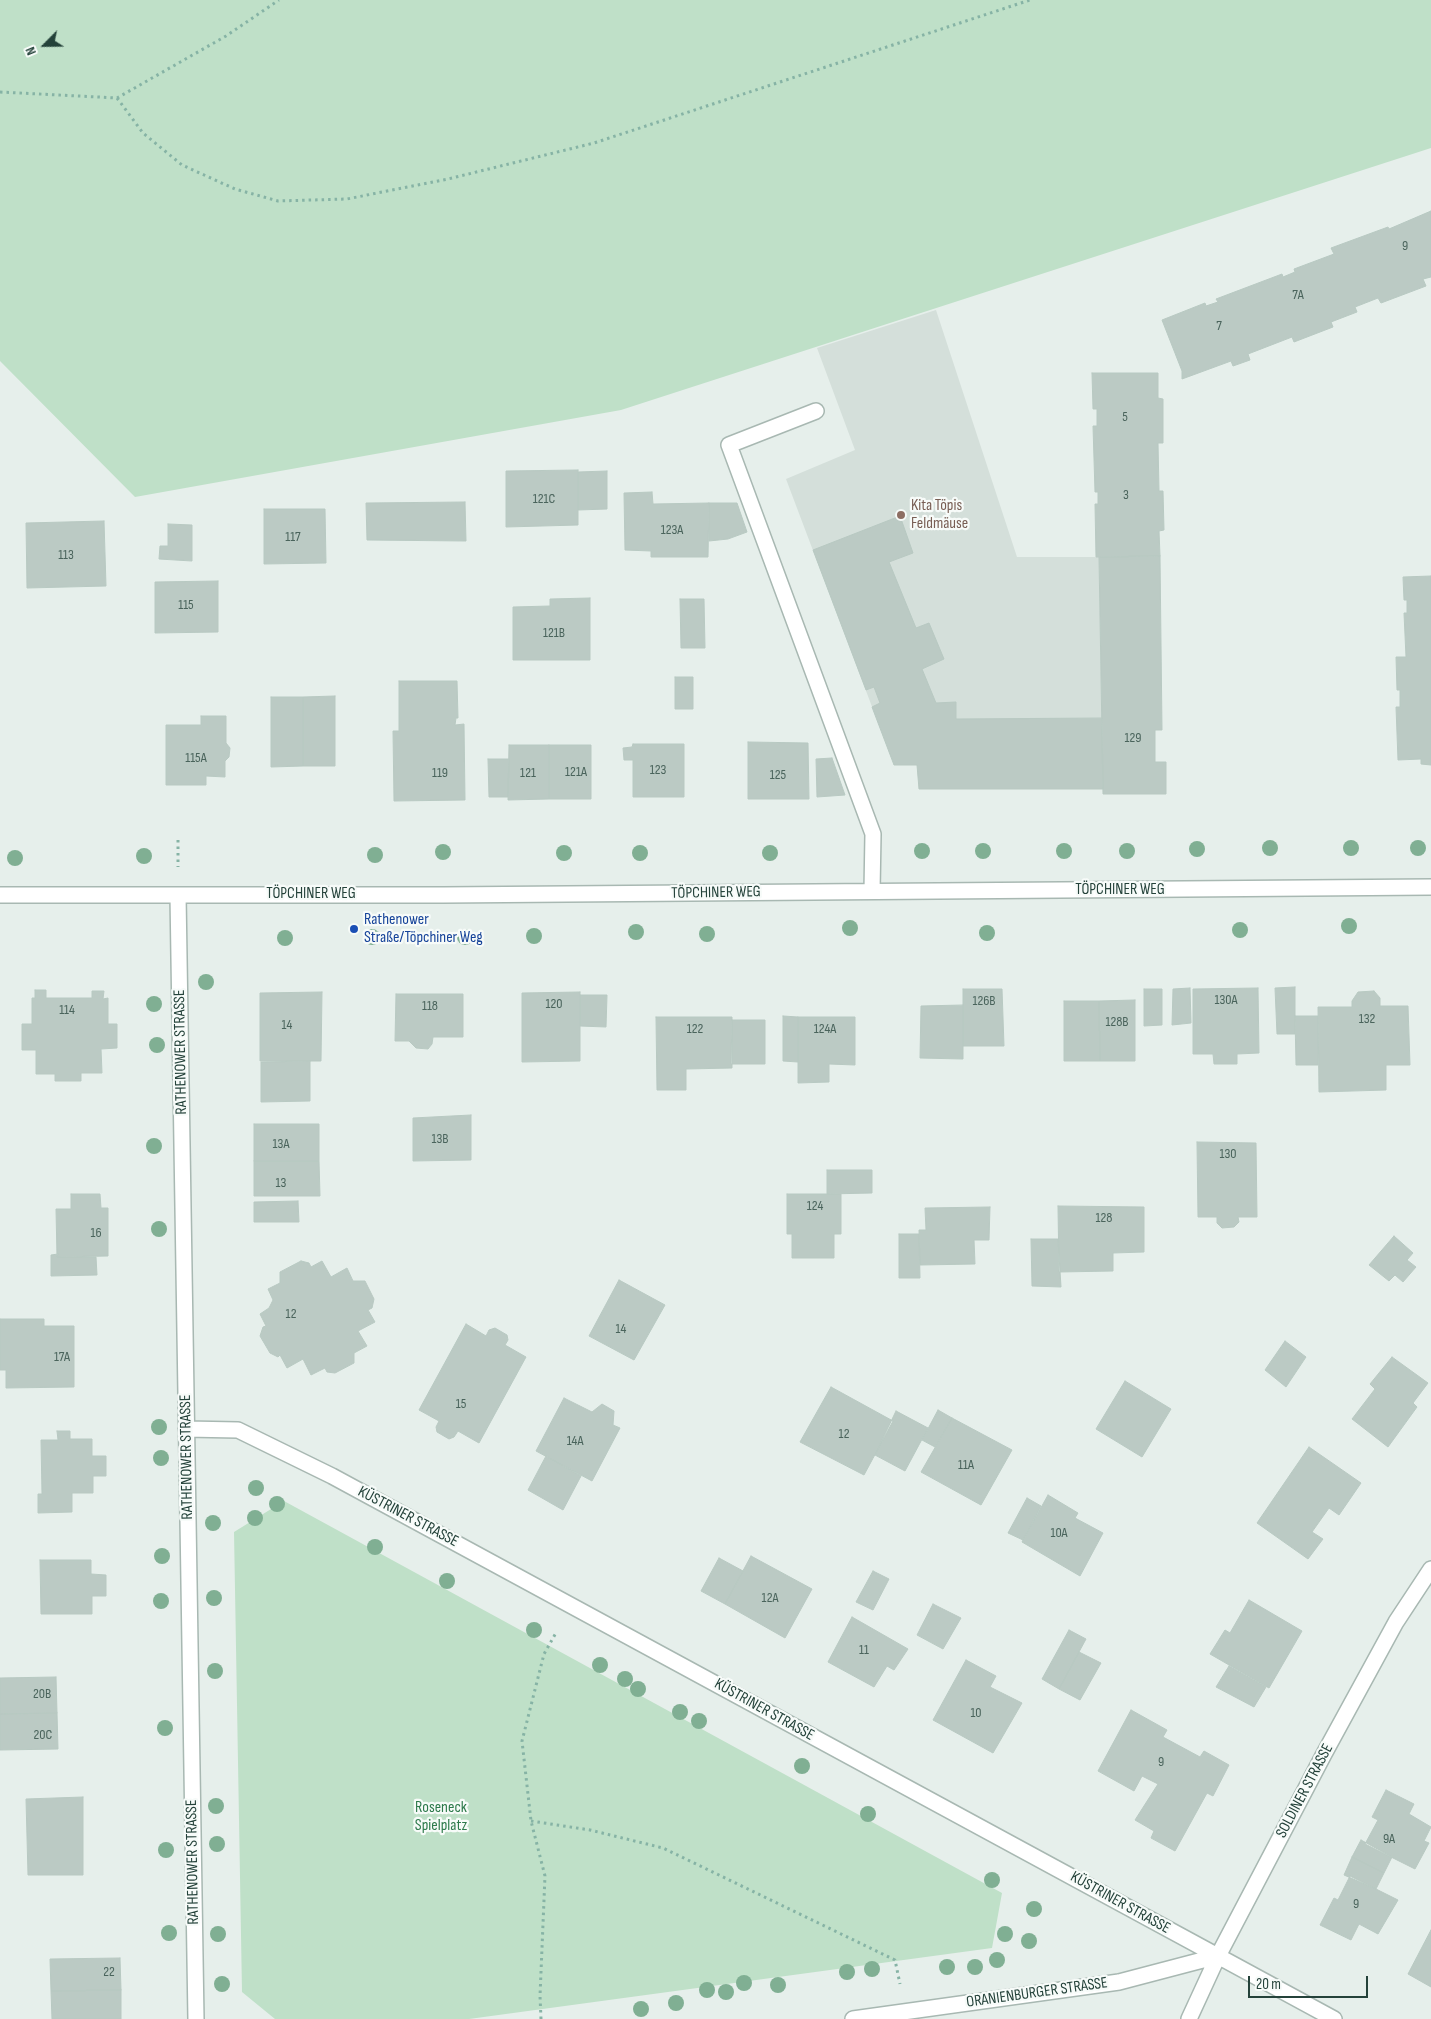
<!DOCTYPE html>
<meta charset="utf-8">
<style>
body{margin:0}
#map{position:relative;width:1431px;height:2019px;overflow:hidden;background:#e6efeb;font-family:"Sofia Sans Condensed",sans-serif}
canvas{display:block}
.north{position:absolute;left:20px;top:20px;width:50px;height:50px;-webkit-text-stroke:4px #f7fbf9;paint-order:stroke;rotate:247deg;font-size:14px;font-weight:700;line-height:20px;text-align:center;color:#24423a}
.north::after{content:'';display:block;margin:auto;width:18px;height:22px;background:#24423a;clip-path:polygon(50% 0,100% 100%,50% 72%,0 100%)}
.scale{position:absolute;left:1248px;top:1976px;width:120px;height:22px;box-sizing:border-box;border:2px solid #24423a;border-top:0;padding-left:6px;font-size:15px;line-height:18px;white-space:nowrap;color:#24423a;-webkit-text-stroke:4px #f7fbf9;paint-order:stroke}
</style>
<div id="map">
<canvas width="1431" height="2019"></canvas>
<div class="north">N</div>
<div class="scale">20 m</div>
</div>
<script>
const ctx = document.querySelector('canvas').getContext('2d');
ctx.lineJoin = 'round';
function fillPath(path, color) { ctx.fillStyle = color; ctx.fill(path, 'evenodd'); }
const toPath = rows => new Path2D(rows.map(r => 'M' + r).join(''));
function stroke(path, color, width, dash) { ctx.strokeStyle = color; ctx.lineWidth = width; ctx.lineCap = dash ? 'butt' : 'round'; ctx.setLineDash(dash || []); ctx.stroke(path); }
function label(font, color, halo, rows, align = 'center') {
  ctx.font = font + ' "Sofia Sans Condensed",sans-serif'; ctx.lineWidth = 4.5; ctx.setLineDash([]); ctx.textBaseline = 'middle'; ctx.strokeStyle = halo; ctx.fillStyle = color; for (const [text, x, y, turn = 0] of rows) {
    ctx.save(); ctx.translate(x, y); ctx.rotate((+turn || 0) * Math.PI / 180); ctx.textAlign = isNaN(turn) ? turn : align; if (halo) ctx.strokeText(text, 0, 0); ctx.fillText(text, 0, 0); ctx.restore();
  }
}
fillPath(toPath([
 [936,310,1017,557,1099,557,1103,789,919,789,917,765,894,765,786,479,855,450,817,348]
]), '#d4dfda');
fillPath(toPath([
 [0,0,1431,0,1431,148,621,410,135,497,0,361],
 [284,1501,1002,1893,992,1948,469,2019,275,2019,242,1992,234,1532]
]), '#bfe0c8');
const building = toPath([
 [1431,211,1431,277,1423,279,1426,286,1381,303,1378,298,1355,307,1357,312,1331,322,1333,327,1294,342,1292,337,1248,354,1250,360,1233,366,1231,361,1182,379,1182,371,1162,320,1205,303,1206,306,1218,302,1216,299,1282,274,1283,277,1295,272,1294,269,1334,254,1331,248,1388,227,1389,229,1431,211],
 [1092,373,1158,373,1158,398,1163,399,1163,443,1158,443,1159,491,1163,491,1164,530,1159,531,1160,556,1096,557,1095,504,1098,504,1098,492,1095,492,1093,426,1097,426,1097,409,1093,409,1092,373],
 [578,470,578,525,506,527,506,471,578,470],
 [607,471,607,509,578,510,578,472,607,471],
 [652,492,653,504,709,503,708,557,651,557,651,551,625,550,624,493,652,492],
 [465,502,466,541,367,540,366,503,465,502],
 [709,503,737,503,747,532,728,539,709,541,709,503],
 [264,509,325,509,326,563,264,564,264,509],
 [900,516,913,553,889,562,916,628,929,623,944,659,922,669,936,703,956,702,956,719,1102,718,1103,789,919,789,917,765,894,765,872,707,880,703,874,687,866,690,813,550,900,516],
 [104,521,106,586,27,588,26,523,104,521],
 [168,524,192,525,192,561,159,559,160,546,168,546,168,524],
 [1160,556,1162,730,1155,730,1155,762,1166,762,1166,794,1103,794,1099,557,1160,556],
 [1431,576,1431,765,1421,764,1421,759,1398,760,1396,707,1400,707,1400,690,1397,690,1396,657,1406,657,1404,613,1407,613,1407,600,1404,600,1403,577,1431,576],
 [218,581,218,632,155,633,155,582,218,581],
 [590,598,590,660,513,660,513,607,550,606,550,599,590,598],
 [680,599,704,599,705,648,681,648,680,599],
 [675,677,693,677,693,709,675,709,675,677],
 [399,681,457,681,458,718,456,718,455,725,464,724,465,800,394,801,393,731,399,731,399,681],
 [335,696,335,766,303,766,303,697,335,696],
 [271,697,303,697,303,766,271,767,271,697],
 [201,716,226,716,226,743,230,748,229,757,225,761,225,777,206,776,206,785,166,785,166,725,201,725,201,716],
 [748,742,808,743,809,799,748,799,748,742],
 [633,744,684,744,684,797,633,797,633,760,624,760,623,748,632,747,633,744],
 [509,745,549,745,549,799,508,800,509,745],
 [549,745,591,745,591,799,549,799,549,745],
 [832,758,845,795,817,797,816,759,832,758],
 [488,759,509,759,508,797,489,797,488,759],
 [1295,987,1295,1034,1277,1034,1275,988,1295,987],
 [1190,988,1191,1023,1172,1025,1173,989,1190,988],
 [1258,988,1259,1053,1237,1054,1237,1064,1214,1064,1213,1054,1193,1054,1193,989,1258,988],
 [963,989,1002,989,1004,1046,963,1046,963,989],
 [1144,989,1162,989,1162,1025,1144,1026,1144,989],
 [35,990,46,990,46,998,92,998,92,991,104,991,103,999,108,998,108,1024,117,1024,117,1048,101,1049,102,1073,81,1073,81,1081,55,1081,55,1074,36,1074,36,1050,22,1050,22,1024,32,1024,32,998,35,998,35,990],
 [1374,991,1380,998,1380,1006,1408,1006,1410,1065,1386,1065,1386,1090,1319,1092,1318,1007,1352,1007,1352,1001,1358,992,1374,991],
 [322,992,321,1061,260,1061,260,993,322,992],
 [580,992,580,1061,522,1062,522,993,580,992],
 [396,994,463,994,463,1037,433,1037,432,1044,428,1049,416,1048,409,1041,395,1041,396,994],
 [580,995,607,995,606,1027,580,1026,580,995],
 [1135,1000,1135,1061,1100,1061,1099,1001,1135,1000],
 [1064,1001,1099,1001,1100,1061,1064,1061,1064,1001],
 [963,1005,963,1059,920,1058,921,1006,963,1005],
 [783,1016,798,1017,798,1062,783,1061,783,1016],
 [1295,1016,1318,1016,1318,1065,1296,1065,1295,1016],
 [656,1017,732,1017,732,1068,686,1069,686,1090,657,1090,656,1017],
 [798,1017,855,1017,855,1065,829,1064,829,1082,798,1083,798,1017],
 [732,1020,765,1020,765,1064,731,1064,732,1020],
 [310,1061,310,1101,261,1102,261,1062,310,1061],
 [471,1115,471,1160,413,1161,413,1118,471,1115],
 [254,1124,319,1124,319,1161,254,1161,254,1124],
 [1197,1142,1256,1143,1257,1217,1238,1217,1239,1222,1234,1227,1222,1228,1217,1223,1217,1217,1198,1217,1197,1142],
 [254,1161,319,1161,320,1196,254,1196,254,1161],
 [827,1170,872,1170,872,1193,827,1194,827,1170],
 [71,1194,100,1194,101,1208,108,1208,108,1256,57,1257,56,1209,71,1209,71,1194],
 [787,1194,841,1194,841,1234,834,1234,834,1258,792,1258,792,1234,787,1234,787,1194],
 [298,1201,299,1222,254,1222,254,1202,298,1201],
 [1058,1206,1144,1207,1144,1252,1113,1253,1113,1271,1059,1272,1058,1206],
 [990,1207,989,1240,974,1240,975,1264,920,1265,919,1230,926,1230,925,1208,990,1207],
 [899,1234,919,1234,920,1278,899,1278,899,1234],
 [1394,1236,1413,1253,1407,1260,1416,1267,1403,1282,1395,1275,1389,1281,1369,1265,1394,1236],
 [1031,1239,1058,1239,1061,1287,1032,1286,1031,1239],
 [58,1254,57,1257,96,1257,97,1275,51,1276,51,1255,58,1254],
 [301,1261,309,1263,311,1267,322,1261,331,1277,347,1268,353,1281,365,1281,374,1299,372,1308,368,1310,375,1322,358,1331,367,1346,354,1353,354,1363,335,1373,327,1372,325,1368,311,1375,303,1359,287,1368,280,1355,278,1357,270,1353,260,1336,263,1327,266,1326,260,1314,269,1308,273,1300,268,1289,280,1283,280,1272,301,1261],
 [619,1280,665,1305,634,1360,589,1336,619,1280],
 [0,1319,44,1319,44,1326,74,1326,74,1387,6,1388,6,1370,0,1370,0,1319],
 [466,1324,486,1336,489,1330,495,1328,507,1335,508,1340,505,1345,526,1357,479,1443,458,1431,454,1437,449,1439,437,1432,436,1427,439,1421,419,1410,466,1324],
 [1285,1341,1306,1357,1286,1387,1265,1370,1285,1341],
 [1392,1357,1428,1383,1413,1403,1417,1407,1388,1447,1352,1419,1375,1389,1370,1384,1392,1357],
 [1125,1381,1171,1409,1142,1457,1096,1429,1125,1381],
 [831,1387,893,1421,864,1475,800,1442,831,1387],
 [564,1398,592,1412,602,1404,614,1411,613,1425,620,1428,592,1481,536,1451,564,1398],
 [938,1410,952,1418,935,1447,922,1440,938,1410],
 [896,1411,928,1428,905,1471,875,1455,896,1411],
 [952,1418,1012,1450,981,1505,921,1472,952,1418],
 [57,1431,70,1431,70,1439,92,1439,92,1456,106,1456,106,1476,93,1476,93,1493,72,1493,72,1512,38,1513,38,1494,42,1494,41,1440,58,1440,57,1431],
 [1309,1447,1361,1483,1339,1515,1329,1508,1312,1532,1323,1539,1308,1559,1257,1523,1309,1447],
 [546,1456,581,1476,563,1510,528,1490,546,1456],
 [1048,1495,1078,1513,1075,1518,1103,1533,1080,1576,1022,1542,1048,1495],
 [1027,1498,1041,1506,1023,1540,1008,1533,1027,1498],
 [751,1556,812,1589,785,1638,725,1604,751,1556],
 [719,1558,743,1571,725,1604,701,1591,719,1558],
 [40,1560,91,1560,91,1574,106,1575,106,1596,92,1596,92,1614,41,1614,40,1560],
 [873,1571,889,1579,873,1610,856,1602,873,1571],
 [1249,1600,1302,1631,1269,1688,1210,1654,1225,1630,1230,1633,1249,1600],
 [933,1604,961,1618,943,1649,917,1635,933,1604],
 [852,1617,908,1649,894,1670,887,1666,874,1687,828,1662,852,1617],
 [1069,1630,1086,1639,1059,1689,1042,1679,1069,1630],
 [1079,1652,1101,1663,1080,1700,1059,1689,1079,1652],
 [966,1660,996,1676,990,1687,1022,1703,993,1753,933,1720,966,1660],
 [1229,1666,1266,1687,1254,1707,1216,1687,1229,1666],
 [56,1677,57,1713,0,1714,0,1678,56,1677],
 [1131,1710,1167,1730,1163,1737,1200,1757,1204,1751,1229,1765,1213,1796,1207,1793,1175,1851,1151,1838,1154,1831,1135,1820,1158,1784,1142,1776,1134,1791,1098,1771,1131,1710],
 [57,1713,58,1749,0,1750,0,1714,57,1713],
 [1386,1790,1414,1804,1409,1814,1431,1827,1424,1841,1429,1843,1415,1869,1365,1844,1378,1820,1372,1817,1386,1790],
 [83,1797,83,1875,28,1875,26,1799,83,1797],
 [1361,1840,1392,1857,1384,1873,1352,1857,1361,1840],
 [1352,1857,1384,1873,1376,1889,1344,1875,1352,1857],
 [1350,1876,1398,1900,1378,1934,1359,1924,1351,1940,1320,1925,1334,1898,1338,1900,1350,1876],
 [1431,1930,1431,1987,1408,1974,1431,1930],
 [120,1958,121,1990,51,1991,50,1959,120,1958],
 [121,1990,121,2019,52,2019,51,1991,121,1990]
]);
fillPath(building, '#bbcac4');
stroke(building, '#b8c9c2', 1);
const minor = toPath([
 [816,411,729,445,873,834,872,891],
 [0,895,444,895,1431,887],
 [178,895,196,2019],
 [186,1429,238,1430,332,1476,1334,2019],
 [853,2019,1119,1982,1218,1956],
 [1189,2019,1218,1956,1324,1754,1396,1622,1431,1569]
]);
stroke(minor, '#a8b8b2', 18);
stroke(toPath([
 [0,92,117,98,226,36,279,0],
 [117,98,143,133,182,165,235,189,278,201,347,199,448,179,594,143,1030,0],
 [178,840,178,867],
 [531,1821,590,1830,663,1848,895,1960,900,1984],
 [541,2019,540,1996,545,1876,531,1821,522,1741,544,1654,557,1631]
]), '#86b3a5', 3, [2.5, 4]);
stroke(minor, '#fff', 15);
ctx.fillStyle = '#80af93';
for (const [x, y] of [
 [1270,848],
 [1351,848],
 [1418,848],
 [1197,849],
 [922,851],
 [983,851],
 [1064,851],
 [1127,851],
 [443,852],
 [564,853],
 [640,853],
 [770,853],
 [375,855],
 [144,856],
 [15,858],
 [1349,926],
 [850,928],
 [1240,930],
 [636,932],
 [987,933],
 [707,934],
 [534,936],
 [372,937],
 [465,937],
 [285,938],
 [206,982],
 [154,1004],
 [157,1045],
 [154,1146],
 [159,1229],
 [159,1427],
 [161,1458],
 [256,1488],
 [277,1504],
 [255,1518],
 [213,1523],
 [375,1547],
 [162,1556],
 [447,1581],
 [214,1598],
 [161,1601],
 [534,1630],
 [600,1665],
 [215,1671],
 [625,1679],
 [638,1689],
 [680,1712],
 [699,1721],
 [165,1728],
 [802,1766],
 [216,1806],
 [868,1814],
 [217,1844],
 [166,1850],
 [992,1880],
 [1034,1909],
 [169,1933],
 [218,1934],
 [1005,1934],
 [1029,1941],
 [997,1960],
 [947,1967],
 [975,1967],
 [872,1969],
 [847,1972],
 [744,1983],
 [222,1984],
 [778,1985],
 [707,1990],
 [726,1992],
 [676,2003],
 [641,2009]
]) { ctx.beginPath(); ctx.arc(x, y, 8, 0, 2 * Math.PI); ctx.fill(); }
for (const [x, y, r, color] of [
 [901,515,5,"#8d6e63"],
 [354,929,5,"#1a4fb4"]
]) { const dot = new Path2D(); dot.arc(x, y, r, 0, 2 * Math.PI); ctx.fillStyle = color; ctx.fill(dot); stroke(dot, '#f7fbf9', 2); }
label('14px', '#4a645c', null, [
 ["9",1405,246],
 ["7A",1298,295],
 ["7",1219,326],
 ["5",1125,417],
 ["3",1126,495],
 ["121C",544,499],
 ["123A",672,530],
 ["117",293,537],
 ["113",66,555],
 ["115",186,605],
 ["121B",554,633],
 ["129",1133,738],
 ["115A",196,758],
 ["123",658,770],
 ["121A",576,772],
 ["119",440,773],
 ["121",528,773],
 ["125",778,775],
 ["130A",1226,1000],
 ["126B",984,1001],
 ["120",554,1004],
 ["118",430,1006],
 ["114",67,1010],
 ["132",1367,1019],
 ["128B",1117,1022],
 ["14",287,1025],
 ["122",695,1029],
 ["124A",825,1029],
 ["13B",440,1139],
 ["13A",281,1144],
 ["130",1228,1154],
 ["13",281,1183],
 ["124",815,1206],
 ["128",1104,1218],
 ["16",96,1233],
 ["12",291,1314],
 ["14",621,1329],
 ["17A",62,1357],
 ["15",461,1404],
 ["12",844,1434],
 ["14A",575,1441],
 ["11A",966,1465],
 ["10A",1059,1533],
 ["12A",770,1598],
 ["11",864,1650],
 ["20B",42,1694],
 ["10",976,1713],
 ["20C",43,1735],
 ["9",1161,1762],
 ["9A",1389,1839],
 ["9",1356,1904],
 ["22",109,1972]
]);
label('16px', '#785e54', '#f7fbf9', [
 ["Kita Töpis",911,506],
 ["Feldmäuse",911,524]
], 'left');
label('16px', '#24423a', '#f7fbf9', [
 ["TÖPCHINER WEG",1120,890],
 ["TÖPCHINER WEG",716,893,-1],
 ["TÖPCHINER WEG",311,894],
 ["RATHENOWER STRASSE",181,1052,-91],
 ["RATHENOWER STRASSE",187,1457,-91],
 ["KÜSTRINER STRASSE",408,1517,28],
 ["KÜSTRINER STRASSE",764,1710,29],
 ["SOLDINER STRASSE",1305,1791,-62],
 ["RATHENOWER STRASSE",193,1862,-91],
 ["KÜSTRINER STRASSE",1120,1903,29],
 ["ORANIENBURGER STRASSE",1037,1993,-8]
]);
label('16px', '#164399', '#f7fbf9', [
 ["Rathenower",364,920],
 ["Straße/Töpchiner Weg",364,938]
], 'left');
label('16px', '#2d7a4b', '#f7fbf9', [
 ["Roseneck",441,1808],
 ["Spielplatz",441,1826]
]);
</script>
